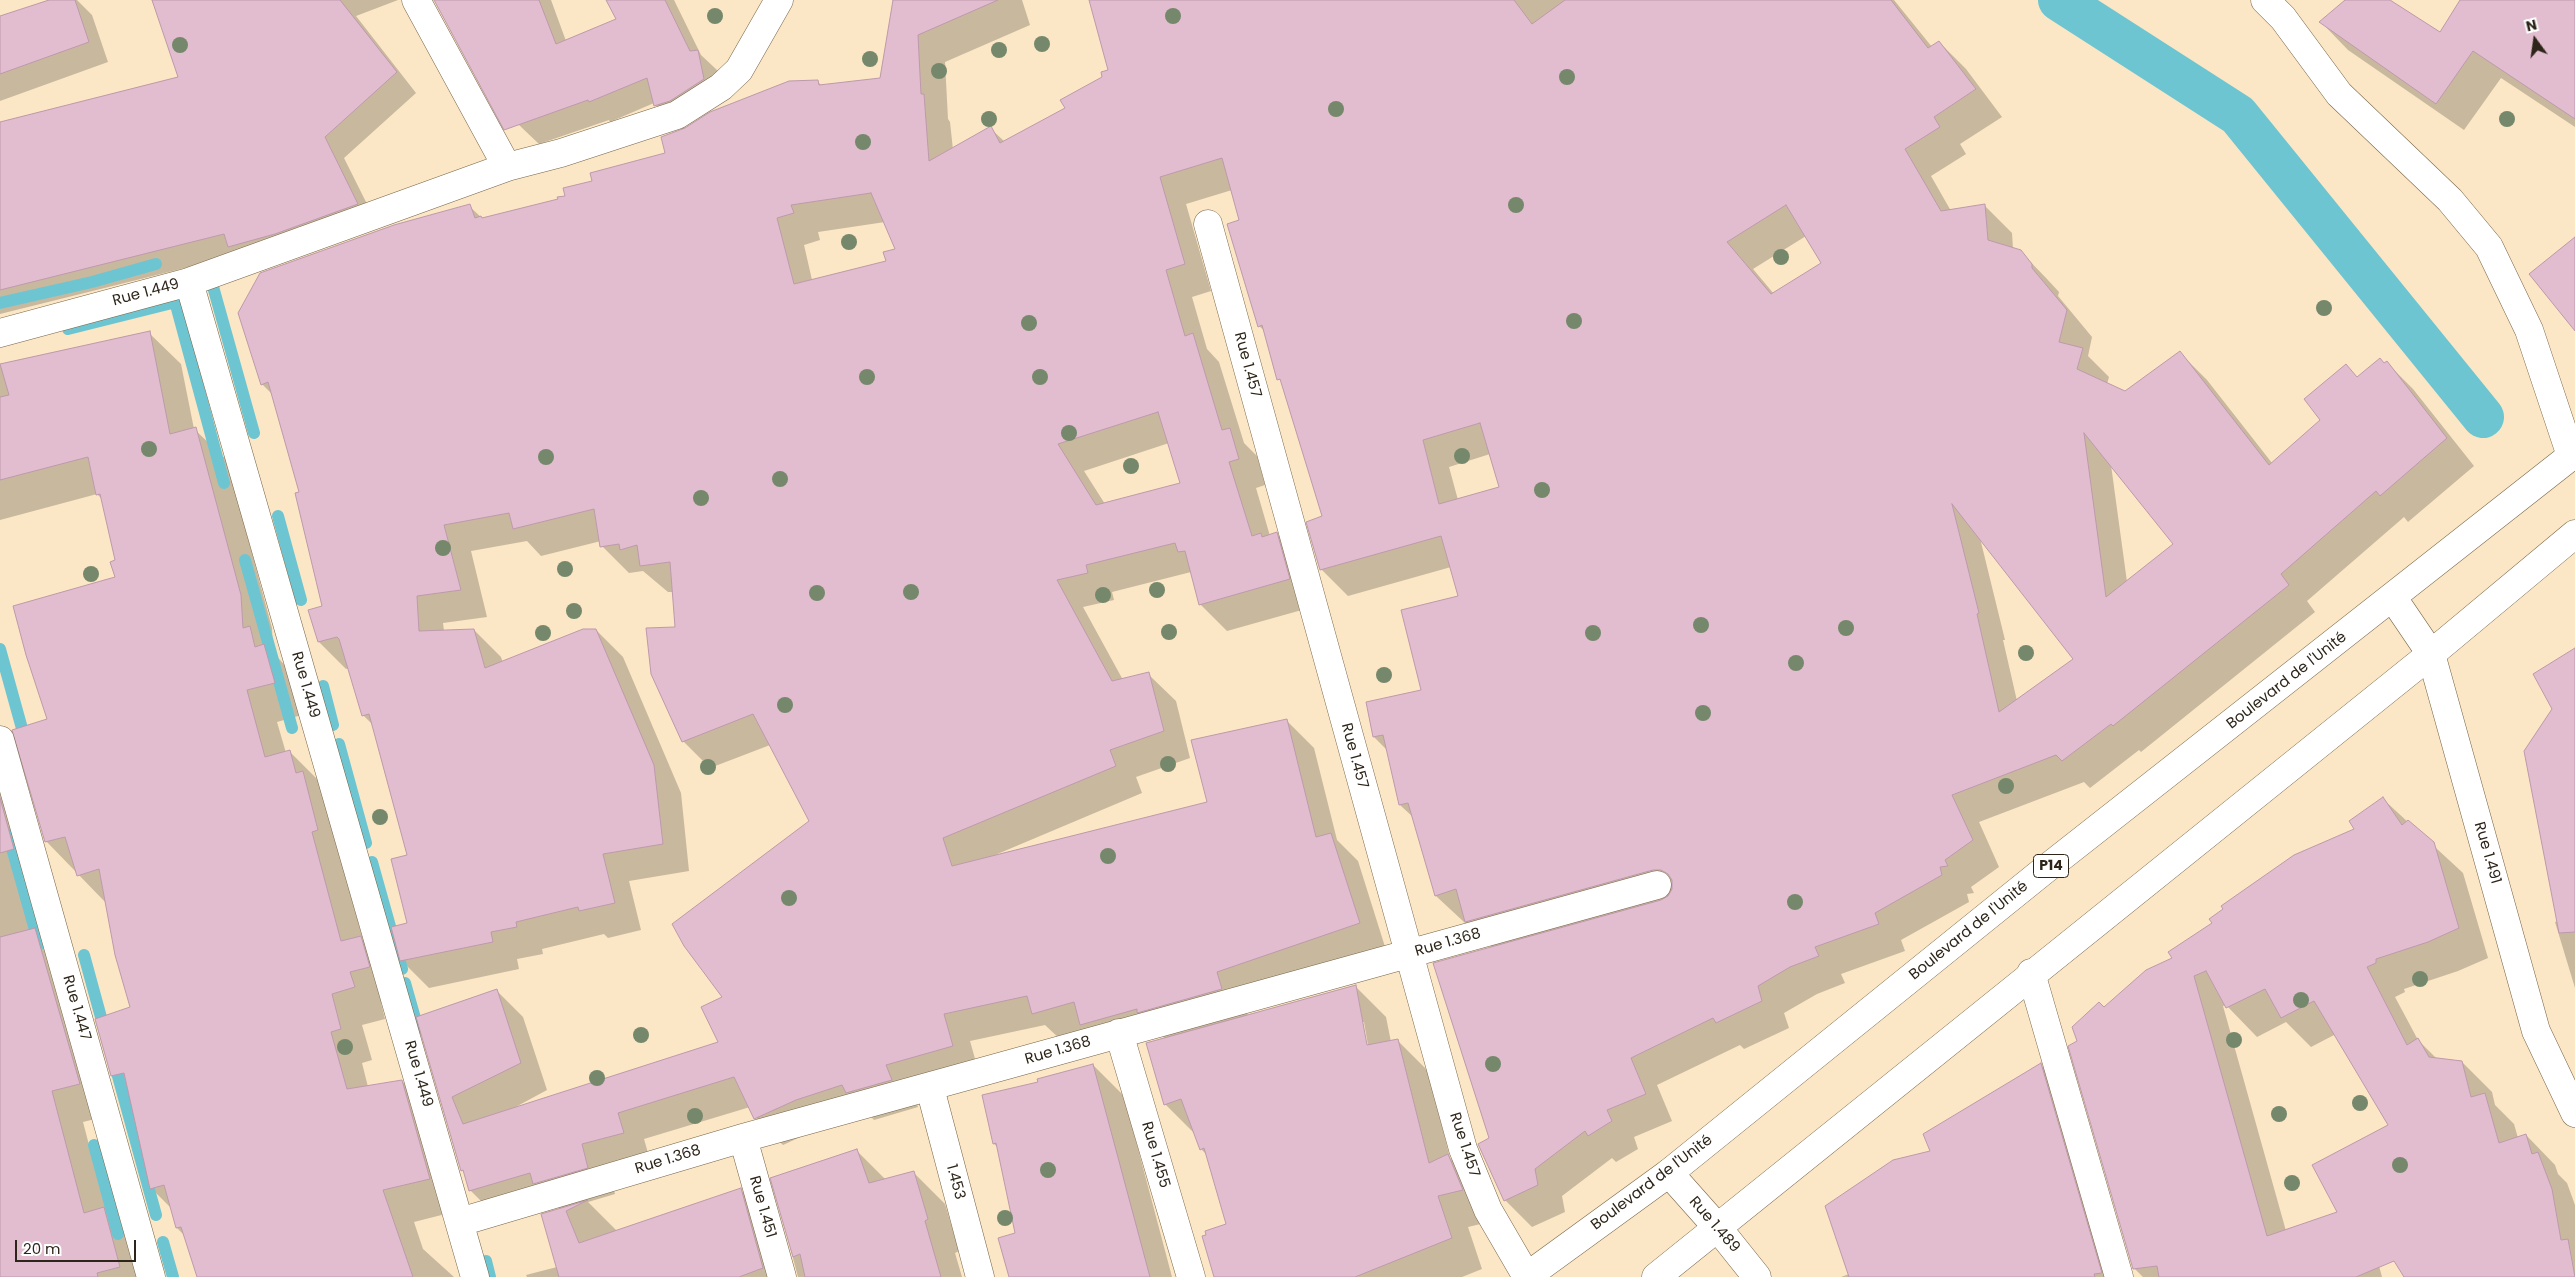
<!DOCTYPE html>
<meta charset="utf-8">
<style>
body{margin:0}
#map{position:relative;width:2575px;height:1277px;overflow:hidden;background:#fbe6c5;font-family:Poppins,sans-serif}
canvas{display:block}
.north{position:absolute;left:2510px;top:15px;width:50px;height:50px;-webkit-text-stroke:4px #fff;paint-order:stroke;rotate:346deg;font-size:14px;font-weight:700;line-height:20px;text-align:center;color:#2d2519}
.north::after{content:'';display:block;margin:auto;width:18px;height:22px;background:#2d2519;clip-path:polygon(50% 0,100% 100%,50% 72%,0 100%)}
.scale{position:absolute;left:15px;top:1240px;width:121px;height:22px;box-sizing:border-box;border:2px solid #2d2519;border-top:0;padding-left:6px;font-size:15px;line-height:18px;white-space:nowrap;color:#2d2519;-webkit-text-stroke:4px #fff;paint-order:stroke}
</style>
<div id="map">
<canvas width="2575" height="1277"></canvas>
<div class="north">N</div>
<div class="scale">20 m</div>
</div>
<script>
const ctx = document.querySelector('canvas').getContext('2d');
ctx.lineJoin = 'round';
function fillPath(path, color) { ctx.fillStyle = color; ctx.fill(path, 'evenodd'); }
const toPath = rows => new Path2D(rows.map(r => 'M' + r).join(''));
function stroke(path, color, width, dash) { ctx.strokeStyle = color; ctx.lineWidth = width; ctx.lineCap = dash ? 'butt' : 'round'; ctx.setLineDash(dash || []); ctx.stroke(path); }
function label(font, color, halo, rows, align = 'center') {
  ctx.font = font + ' Poppins,sans-serif'; ctx.lineWidth = 5; ctx.setLineDash([]); ctx.textBaseline = 'middle'; ctx.strokeStyle = halo; ctx.fillStyle = color; for (const [text, x, y, turn = 0] of rows) {
    ctx.save(); ctx.translate(x, y); ctx.rotate((+turn || 0) * Math.PI / 180); ctx.textAlign = isNaN(turn) ? turn : align; if (halo) ctx.strokeText(text, 0, 0); ctx.fillText(text, 0, 0); ctx.restore();
  }
}
fillPath(toPath([
 [54,0,77,0,92,15,108,62,0,101,0,18],
 [154,0,398,0,356,16,416,93,344,158,377,224,237,255,0,314,0,123,180,78],
 [487,0,551,0,566,41,618,20,608,0,674,0,701,55,718,71,723,100,675,126,654,103,610,122,609,120,539,144,518,124],
 [895,0,1022,0,1030,25,945,62,948,119,950,122,953,150,990,128,1005,142,1115,88,1094,0,1894,0,1932,47,1939,42,1966,69,2002,117,1960,144,1966,154,1931,176,1951,211,1985,206,2012,233,2013,249,2020,251,2047,279,2059,292,2058,296,2092,337,2088,356,2109,377,2107,384,2125,392,2180,353,2207,380,2272,463,2322,420,2346,366,2358,378,2386,362,2413,389,2474,466,2408,522,2404,517,2307,601,2315,612,2141,752,2139,750,2090,788,2084,782,1979,822,1999,867,1971,887,1974,893,1967,894,1969,902,1901,940,1905,951,1841,974,1845,983,1817,994,1784,1013,1789,1028,1744,1049,1740,1045,1657,1085,1672,1121,1634,1137,1638,1149,1616,1162,1612,1158,1562,1196,1565,1212,1532,1227,1505,1200,1490,1139,1492,948,1436,896,1414,818,1400,805,1387,750,1374,737,1423,691,1459,597,1451,567,1348,596,1321,569,1323,517,1283,383,1279,379,1266,332,1259,326,1241,221,1232,190,1186,204,1211,291,1192,297,1207,349,1219,362,1244,443,1257,456,1265,485,1256,488,1270,536,1276,533,1303,560,1316,606,1227,631,1200,604,1191,572,1112,592,1114,600,1083,607,1123,680,1148,674,1176,701,1190,758,1136,777,1142,793,995,855,1208,803,1287,721,1314,748,1337,840,1358,861,1386,950,1243,999,1248,1016,1355,986,1386,1017,1391,1042,1397,1040,1428,1071,1450,1158,1479,1187,1493,1221,1468,1227,1482,1269,1462,1277,1214,1277,1227,1225,1208,1156,1201,1149,1195,1134,1165,1104,1165,1039,1163,1036,1108,1051,1089,1032,1061,1040,1045,1025,970,1041,979,1073,912,1091,918,1107,874,1120,867,1112,824,1126,783,1145,756,1118,750,1107,644,1139,650,1160,608,1171,615,1194,588,1202,617,1231,740,1189,772,1221,788,1277,527,1277,526,1275,557,1267,561,1210,552,1201,497,1217,470,1190,465,1174,462,1170,418,1018,496,990,523,1017,547,1090,510,1110,720,1043,724,997,810,821,770,745,710,768,683,741,673,592,668,592,643,571,629,573,602,546,601,541,541,556,527,541,471,551,487,617,443,623,444,631,474,630,501,657,503,663,596,630,623,657,681,793,689,871,629,881,641,930,608,938,604,934,542,949,543,954,517,959,519,969,429,988,402,961,408,924,409,856,373,725,363,715,349,668,346,669,319,642,323,607,300,493,273,395,262,384,469,206,483,219,559,200,593,181,667,153,818,82,822,86,881,79],
 [885,222,897,249,888,261,812,280,804,245,820,240,818,232],
 [1806,236,1823,264,1774,294,1753,269],
 [1169,443,1181,484,1105,504,1084,471],
 [1490,454,1500,488,1458,500,1449,467],
 [2111,465,2174,544,2127,582],
 [1980,538,2075,660,2017,701,2003,640,2005,640],
 [1361,1022,1364,1022,1369,1051,1366,1052],
 [2346,0,2387,0,2441,34,2462,0,2575,0,2575,127,2501,78,2464,130,2348,50,2321,22],
 [149,333,181,364,194,429,227,460,272,628,273,652,295,677,305,714,277,722,286,753,290,752,321,783,363,940,392,968,400,999,381,1003,385,1019,362,1025,372,1060,362,1063,368,1087,402,1081,433,1113,461,1210,414,1222,423,1249,454,1277,198,1277,185,1236,177,1228,171,1208,151,1188,130,1094,112,1075,131,1008,107,904,46,841,49,720,117,578,117,561,103,500,97,494,0,520,0,366],
 [2575,650,2575,988,2555,922,2558,921,2553,709],
 [0,746,111,1115,83,1122,106,1210,135,1240,145,1277,0,1277],
 [2383,799,2463,873,2488,958,2458,971,2404,989,2405,992,2395,997,2418,1040,2438,1060,2462,1062,2492,1092,2495,1105,2514,1124,2518,1138,2526,1135,2555,1165,2558,1174,2567,1183,2575,1205,2575,1277,2406,1277,2390,1125,2336,1034,2311,1047,2286,1022,2257,1037,2226,1005,2223,1006,2286,1231,2372,1240,2382,1277,2143,1277,2134,1268,2079,1042,2104,1009,2356,830],
 [1093,1065,1124,1096,1172,1277,1021,1277,1017,1234,999,1148,994,1144,1039,1082],
 [2041,1065,2073,1097,2125,1277,1841,1277,1849,1274,1931,1152],
 [856,1150,886,1180,914,1173,945,1204,959,1251,955,1253,962,1277,798,1277,772,1179]
]), '#0003');
stroke(toPath([
 [212,283,254,433],
 [0,303,92,282,156,264],
 [176,305,224,483],
 [68,329,172,303],
 [278,516,301,600],
 [245,560,292,728],
 [0,649,26,743],
 [323,686,333,725],
 [339,744,366,843],
 [8,834,39,944],
 [372,862,402,969],
 [84,955,105,1032],
 [405,983,418,1029],
 [113,1058,156,1215],
 [94,1145,118,1234],
 [163,1242,173,1277],
 [486,1261,490,1277]
]), '#6dc5d1', 12);
stroke(toPath([
 [2059,0,2238,115,2483,417]
]), '#6dc5d1', 42);
const building = toPath([
 [49,0,75,0,89,42,0,74,0,16,49,0],
 [152,0,340,0,397,72,325,137,358,204,275,234,228,247,224,234,0,290,0,122,178,77,152,0],
 [434,0,539,0,556,44,616,19,606,0,665,0,690,51,698,50,704,79,670,101,654,106,647,78,589,102,588,100,504,130,434,0],
 [893,0,998,0,918,35,921,94,924,94,929,161,991,126,1000,143,1065,108,1060,100,1102,77,1101,72,1108,70,1089,0,1514,0,1532,24,1565,0,1891,0,1928,48,1939,41,1976,89,1934,117,1940,127,1905,149,1941,211,1985,204,1988,240,2021,250,2032,264,2032,268,2067,310,2059,342,2083,348,2077,369,2125,391,2180,351,2269,465,2320,420,2304,399,2346,364,2357,377,2380,358,2384,363,2387,361,2447,438,2380,496,2376,491,2281,574,2289,585,2113,726,2111,724,2062,761,2056,755,1952,795,1973,840,1945,860,1948,866,1940,867,1942,875,1875,913,1879,924,1815,947,1819,956,1790,967,1758,986,1762,1001,1716,1023,1713,1018,1631,1058,1646,1094,1607,1110,1612,1121,1588,1136,1585,1131,1535,1169,1538,1185,1504,1201,1478,1144,1489,1138,1433,963,1661,900,1668,896,1672,889,1672,880,1668,874,1661,870,1653,870,1465,922,1456,889,1435,896,1408,803,1399,805,1383,735,1373,737,1366,702,1421,690,1401,610,1458,596,1441,536,1320,570,1306,522,1322,516,1280,379,1277,380,1262,325,1258,327,1227,224,1239,220,1222,158,1160,177,1185,264,1166,270,1185,336,1193,333,1222,430,1230,428,1239,459,1229,462,1252,536,1261,533,1262,537,1277,532,1290,579,1199,605,1185,551,1178,552,1175,543,1086,565,1088,573,1057,580,1112,681,1149,672,1164,731,1110,750,1116,766,943,838,952,866,1207,802,1191,740,1287,719,1316,837,1331,833,1360,923,1217,972,1222,989,1137,1013,1137,1009,1080,1025,1074,1002,1032,1014,1027,996,944,1014,953,1046,886,1065,892,1080,846,1093,842,1085,796,1100,754,1119,734,1077,618,1113,624,1133,582,1144,588,1168,533,1184,530,1173,469,1191,463,1170,461,1171,416,1017,497,989,521,1063,452,1097,463,1124,718,1042,701,1007,722,997,684,946,672,924,809,821,753,714,682,742,651,674,646,628,675,627,670,562,640,566,637,545,620,550,619,544,600,547,594,509,513,529,509,513,444,525,461,590,417,596,419,631,474,629,485,668,583,629,596,629,654,765,663,844,603,854,615,903,579,911,578,907,516,922,517,927,491,932,493,942,400,961,391,927,407,923,391,859,407,855,369,714,362,716,339,639,337,637,318,642,308,610,322,606,295,493,299,492,268,382,261,385,238,313,260,273,394,225,470,204,475,218,481,216,482,218,558,199,557,197,565,196,563,188,592,181,590,173,665,153,661,137,685,128,710,112,789,81,818,80,819,85,880,78,893,0],
 [871,193,895,249,883,252,886,261,794,284,777,218,794,213,791,205,871,193],
 [1786,205,1821,263,1771,294,1727,242,1786,205],
 [1158,412,1180,483,1096,505,1058,444,1158,412],
 [1480,423,1499,487,1439,504,1423,440,1480,423],
 [2084,433,2173,544,2106,597,2084,433],
 [1952,504,2073,659,1999,712,1977,614,1979,613,1952,504],
 [2345,0,2390,0,2440,32,2460,0,2575,0,2575,119,2473,51,2436,104,2319,22,2345,0],
 [2575,237,2575,331,2529,274,2575,237],
 [150,331,170,434,196,427,241,595,243,628,250,626,255,647,264,644,275,683,247,690,265,757,290,750,296,773,303,771,318,830,312,832,341,941,361,936,370,967,350,972,355,987,332,994,341,1029,331,1032,347,1089,402,1080,430,1179,383,1190,413,1277,197,1277,181,1227,176,1228,164,1185,150,1189,124,1073,111,1076,95,1019,130,1007,115,955,99,869,77,876,65,837,45,842,12,730,47,719,26,655,13,606,115,577,110,562,115,560,100,494,96,495,88,457,0,480,0,397,9,395,0,364,150,331],
 [2575,648,2575,932,2559,933,2524,751,2552,709,2533,674,2575,648],
 [2383,797,2402,825,2408,820,2434,842,2459,928,2428,942,2376,959,2376,963,2367,967,2407,1045,2418,1038,2429,1057,2462,1061,2471,1097,2485,1093,2499,1143,2526,1134,2532,1154,2538,1152,2552,1189,2561,1240,2568,1239,2575,1277,2404,1277,2394,1261,2356,1277,2159,1277,2157,1266,2133,1269,2068,1046,2077,1041,2072,1027,2099,1002,2104,1007,2146,970,2172,958,2168,952,2212,923,2209,919,2223,909,2221,906,2294,855,2354,829,2349,821,2383,797],
 [2206,971,2226,1008,2265,989,2281,1018,2314,1001,2388,1125,2312,1165,2337,1212,2267,1236,2194,976,2206,971],
 [0,798,14,849,0,853,0,798],
 [35,928,80,1084,52,1091,84,1213,104,1207,120,1267,97,1273,98,1277,0,1277,0,937,35,928],
 [1356,985,1367,1045,1398,1039,1429,1163,1448,1154,1463,1190,1438,1196,1452,1238,1355,1277,1214,1277,1202,1236,1206,1235,1205,1231,1226,1224,1204,1148,1200,1150,1181,1099,1164,1105,1146,1043,1356,985],
 [2041,1063,2102,1273,2094,1274,2095,1277,1849,1277,1825,1206,1893,1160,1930,1151,1923,1134,2041,1063],
 [1093,1064,1150,1277,1009,1277,998,1238,1015,1233,996,1143,993,1144,982,1095,1038,1082,1037,1079,1093,1064],
 [857,1149,869,1183,914,1171,928,1219,925,1221,941,1277,805,1277,800,1254,793,1257,770,1178,857,1149],
 [741,1188,763,1268,739,1277,559,1277,541,1214,588,1200,566,1211,579,1243,741,1188]
]);
fillPath(building, '#e2bdcf');
stroke(building, '#bd99ab', 1);
const minor = toPath([
 [416,0,507,167],
 [2265,0,2283,18,2339,94,2450,200,2489,247,2529,330,2571,456],
 [1208,224,1463,1149,1488,1210,1527,1277],
 [189,282,507,167,561,153,677,115,721,87,739,70,779,0],
 [0,333,189,282,475,1277],
 [2393,598,2431,654,2536,1031,2575,1113],
 [0,740,151,1277],
 [2031,973,2119,1277],
 [1119,1033,1191,1277],
 [930,1088,980,1277],
 [743,1138,782,1277],
 [1669,1173,1717,1227,1757,1277],
 [460,1222,743,1138,1657,885]
]);
const primary = toPath([
 [1526,1277,1669,1173,2042,872,2575,453],
 [1656,1277,2431,654,2575,534]
]);
stroke(minor, '#776547', 29);
stroke(primary, '#776547', 29);
stroke(minor, '#fff', 28);
stroke(primary, '#fff', 28);
ctx.fillStyle = '#75886b';
for (const [x, y] of [
 [715,16],
 [1173,16],
 [1042,44],
 [180,45],
 [999,50],
 [870,59],
 [939,71],
 [1567,77],
 [1336,109],
 [989,119],
 [2507,119],
 [863,142],
 [1516,205],
 [849,242],
 [1781,257],
 [2324,308],
 [1574,321],
 [1029,323],
 [867,377],
 [1040,377],
 [1069,433],
 [149,449],
 [1462,456],
 [546,457],
 [1131,466],
 [780,479],
 [1542,490],
 [701,498],
 [443,548],
 [565,569],
 [91,574],
 [1157,590],
 [911,592],
 [817,593],
 [1103,595],
 [574,611],
 [1701,625],
 [1846,628],
 [1169,632],
 [543,633],
 [1593,633],
 [2026,653],
 [1796,663],
 [1384,675],
 [785,705],
 [1703,713],
 [1168,764],
 [708,767],
 [2006,786],
 [380,817],
 [1108,856],
 [789,898],
 [1795,902],
 [2420,979],
 [2301,1000],
 [641,1035],
 [2234,1040],
 [345,1047],
 [1493,1064],
 [597,1078],
 [2360,1103],
 [2279,1114],
 [695,1116],
 [2400,1165],
 [1048,1170],
 [2292,1183],
 [1005,1218]
]) { ctx.beginPath(); ctx.arc(x, y, 8, 0, 2 * Math.PI); ctx.fill(); }
for (const [x, y, w] of [
 [2051,866,35]
]) { const box = new Path2D(); box.roundRect(x - w / 2, y - 11.5, w, 23, 4); ctx.fillStyle = '#fff'; ctx.fill(box); stroke(box, '#2d2519', 1); }
label('bold 14px', '#2d2519', null, [
 ["P14",2051,866]
]);
label('15px', '#2d2519', '#fff', [
 ["Rue 1.449",146,293,-15],
 ["Rue 1.457",1247,365,75],
 ["Boulevard de l'Unité",2287,681,-38],
 ["Rue 1.449",305,685,74],
 ["Rue 1.457",1354,756,75],
 ["Rue 1.491",2487,853,74],
 ["Boulevard de l'Unité",1969,931,-39],
 ["Rue 1.368",1448,943,-16],
 ["Rue 1.447",76,1008,74],
 ["Rue 1.368",1058,1051,-16],
 ["Rue 1.449",418,1074,74],
 ["Rue 1.457",1464,1145,72],
 ["Rue 1.455",1155,1155,74],
 ["Rue 1.368",668,1160,-17],
 ["1.453",955,1182,75],
 ["Boulevard de l'Unité",1652,1183,-37],
 ["Rue 1.451",762,1207,74],
 ["Rue 1.489",1714,1225,49]
]);
</script>
